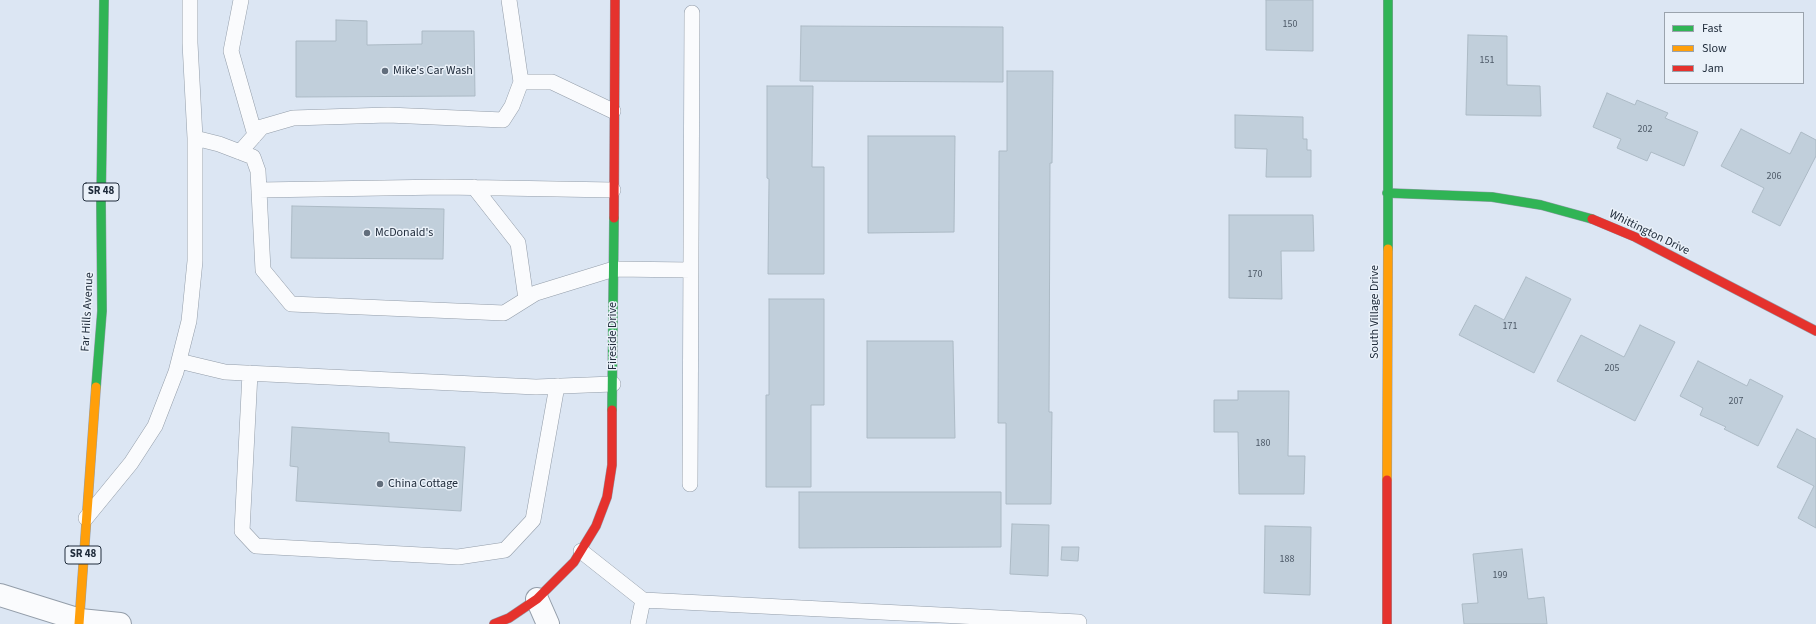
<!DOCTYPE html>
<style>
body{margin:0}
#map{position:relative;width:1816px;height:624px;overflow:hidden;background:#dce6f3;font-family:"Source Sans 3",sans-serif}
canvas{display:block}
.legend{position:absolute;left:1664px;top:12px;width:140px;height:72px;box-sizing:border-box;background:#eaf1f9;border:1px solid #9aa3ad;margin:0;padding:5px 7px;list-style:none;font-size:12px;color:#212d3c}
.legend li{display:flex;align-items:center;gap:8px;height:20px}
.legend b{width:20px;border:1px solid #9aa3ad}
</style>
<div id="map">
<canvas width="1816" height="624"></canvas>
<ul class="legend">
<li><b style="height:5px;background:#30b455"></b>Fast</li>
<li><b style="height:5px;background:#ff9f0a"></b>Slow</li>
<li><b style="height:5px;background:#e5322d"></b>Jam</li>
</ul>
</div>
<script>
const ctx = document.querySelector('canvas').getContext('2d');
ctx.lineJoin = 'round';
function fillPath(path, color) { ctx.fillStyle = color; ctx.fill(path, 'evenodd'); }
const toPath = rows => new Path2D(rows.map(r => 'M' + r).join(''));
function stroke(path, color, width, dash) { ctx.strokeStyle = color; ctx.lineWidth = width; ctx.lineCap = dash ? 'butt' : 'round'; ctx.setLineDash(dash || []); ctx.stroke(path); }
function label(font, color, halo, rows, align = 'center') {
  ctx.font = font + ' "Source Sans 3",sans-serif'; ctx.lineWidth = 3; ctx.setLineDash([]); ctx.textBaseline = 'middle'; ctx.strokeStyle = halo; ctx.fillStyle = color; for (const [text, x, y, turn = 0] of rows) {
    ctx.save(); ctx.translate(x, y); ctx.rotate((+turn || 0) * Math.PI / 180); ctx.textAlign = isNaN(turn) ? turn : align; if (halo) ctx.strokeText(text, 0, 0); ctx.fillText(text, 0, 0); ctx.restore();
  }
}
const building = toPath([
 [1266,0,1313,0,1313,51,1266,50,1266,0],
 [336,20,367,21,367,45,422,44,422,31,474,31,475,96,296,97,296,41,336,41,336,20],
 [801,26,1003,27,1003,82,800,81,801,26],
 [1468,35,1507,36,1507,85,1540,86,1541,116,1466,115,1468,35],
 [1007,71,1053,71,1052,163,1050,163,1049,412,1052,412,1051,504,1006,504,1006,423,998,423,999,151,1007,151,1007,71],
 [767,86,813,86,812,167,824,167,824,274,768,274,769,179,767,178,767,86],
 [1607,93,1635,105,1637,100,1668,113,1665,118,1698,132,1684,166,1651,152,1647,161,1617,148,1621,139,1593,127,1607,93],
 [1235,115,1303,117,1303,139,1307,139,1307,150,1311,150,1311,177,1266,177,1267,149,1235,148,1235,115],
 [1741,129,1790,154,1801,132,1816,140,1816,156,1780,226,1752,212,1764,188,1721,166,1741,129],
 [868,136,955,136,954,232,868,233,868,136],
 [292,206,444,209,443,259,291,258,292,206],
 [1229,215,1313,215,1314,251,1281,251,1282,299,1229,298,1229,215],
 [1526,277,1571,299,1534,373,1459,335,1475,305,1504,320,1526,277],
 [769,299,824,299,824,405,811,405,811,487,766,487,766,395,769,395,769,299],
 [1640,325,1675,342,1635,421,1557,381,1581,335,1624,357,1640,325],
 [867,341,953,341,955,438,867,438,867,341],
 [1698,361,1747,386,1750,379,1783,396,1758,446,1724,429,1726,427,1700,415,1703,408,1680,396,1698,361],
 [1238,391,1289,391,1288,456,1305,456,1304,494,1239,494,1238,432,1214,432,1214,400,1238,400,1238,391],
 [292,427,389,433,389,442,465,447,461,511,296,501,298,467,290,466,292,427],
 [1797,429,1816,439,1816,528,1798,518,1814,486,1777,467,1797,429],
 [799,492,1001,492,1001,547,799,548,799,492],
 [1012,524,1049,525,1048,576,1010,574,1012,524],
 [1265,526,1311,527,1310,595,1264,593,1265,526],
 [1062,547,1079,547,1078,561,1061,560,1062,547],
 [1522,549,1528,599,1544,597,1547,624,1464,624,1462,604,1478,603,1473,554,1522,549]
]);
fillPath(building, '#c1cfdb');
stroke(building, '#acbac5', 1);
const lane = toPath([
 [241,0,231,51,255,135],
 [509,0,521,82],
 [195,138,219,144,253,157,258,171,263,270,291,304,504,313,536,293,614,269,691,270],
 [240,152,262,127,293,118,388,115,503,120,512,106,521,82,552,82,613,111],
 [474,187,518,243,526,299],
 [259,190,445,187,613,190],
 [179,361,225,372,536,387,613,384],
 [250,373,242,531,256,546,458,557,505,550,533,520,557,386],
 [690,484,692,13],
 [86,518,131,463,155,426,176,372,189,321,195,261,195,138,190,43,190,0],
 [581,551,643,600,1079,622],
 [638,624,643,600]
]);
const street = toPath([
 [0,595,80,620,120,624],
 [537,599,548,624]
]);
const fast = toPath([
 [1387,193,1492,197,1541,205,1592,219],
 [1388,249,1388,0],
 [96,387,102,311,101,203,104,0],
 [612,410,614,218]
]);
const slow = toPath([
 [1387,480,1388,249],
 [79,624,96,387]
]);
const jam = toPath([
 [614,218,615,0],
 [1592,219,1635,237,1816,331],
 [494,624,509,618,537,599,574,562,596,526,607,497,612,465,612,410],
 [1387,624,1387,480]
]);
stroke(lane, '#939da9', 16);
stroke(street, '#939da9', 24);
stroke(fast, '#939da9', 10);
stroke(slow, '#939da9', 10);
stroke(jam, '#939da9', 10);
stroke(lane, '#fafbfd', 15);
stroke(street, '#fafbfd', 22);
stroke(fast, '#30b455', 9);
stroke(slow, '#ff9f0a', 9);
stroke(jam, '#e5322d', 9);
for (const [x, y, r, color] of [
 [385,71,4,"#626e7c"],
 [367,233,4,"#626e7c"],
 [380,484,4,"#626e7c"]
]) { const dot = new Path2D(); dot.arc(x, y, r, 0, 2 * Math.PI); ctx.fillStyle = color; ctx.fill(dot); stroke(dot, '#eaf1f9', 1.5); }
label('10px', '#4c5866', null, [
 ["150",1290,25],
 ["151",1487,61],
 ["202",1645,130],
 ["206",1774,177],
 ["170",1255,275],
 ["171",1510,327],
 ["205",1612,369],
 ["207",1736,402],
 ["180",1263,444],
 ["188",1287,560],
 ["199",1500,576]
]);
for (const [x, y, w] of [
 [101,192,36],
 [83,555,36]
]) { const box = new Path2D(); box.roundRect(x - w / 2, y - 9, w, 18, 3); ctx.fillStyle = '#eaf1f9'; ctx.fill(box); stroke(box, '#212d3c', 1); }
label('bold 11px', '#212d3c', null, [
 ["SR 48",101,192],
 ["SR 48",83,555]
]);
label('12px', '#212d3c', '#eaf1f9', [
 ["Mike's Car Wash",393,71],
 ["McDonald's",375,233],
 ["China Cottage",388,484]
], 'left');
label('12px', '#212d3c', '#eaf1f9', [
 ["Whittington Drive",1649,233,26],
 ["Far Hills Avenue",88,312,-87],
 ["South Village Drive",1375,312,-90],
 ["Fireside Drive",613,336,-90]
]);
</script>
